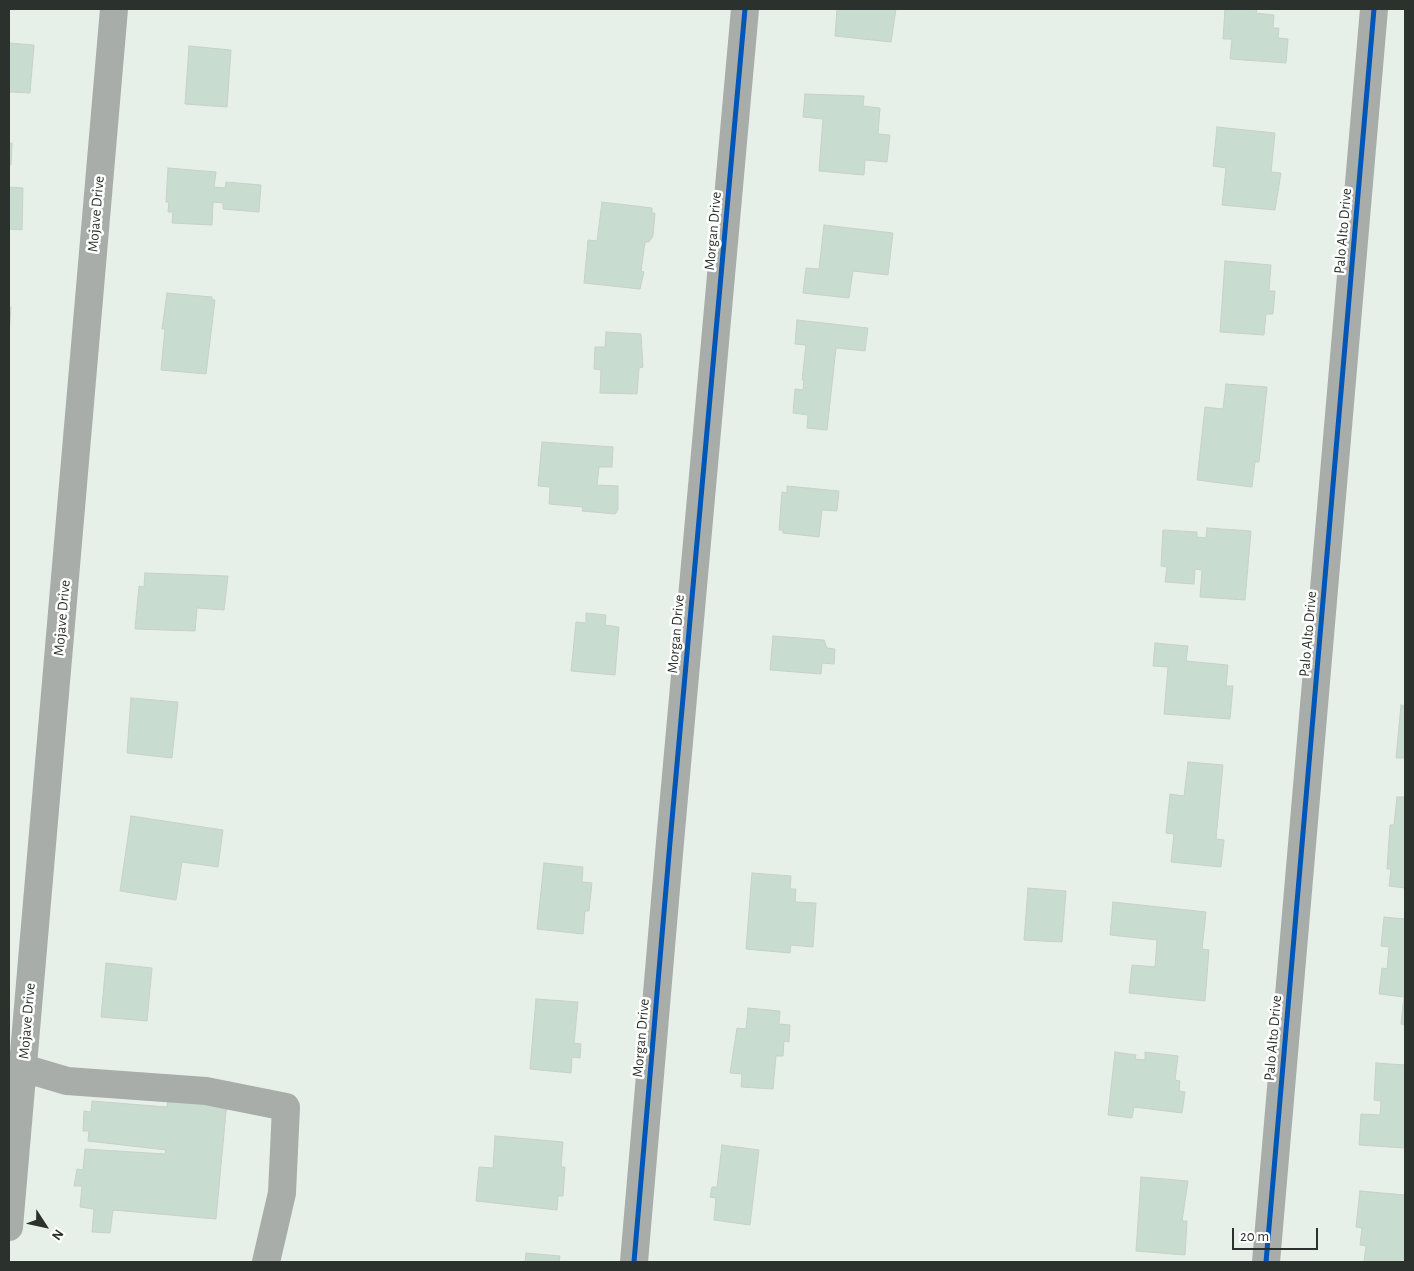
<!DOCTYPE html>
<html>
<head>
<meta charset="utf-8">
<style>
  body { margin:0 }
  #map { position:relative; width:1414px; height:1271px; overflow:hidden; background:#e6f0e9; font-family:"Alegreya Sans",sans-serif }
  canvas { display:block }
  .frame { position:absolute; inset:0; border:10px solid #2b322d; pointer-events:none }
  .north { position:absolute; left:20px; top:1201px; width:50px; height:50px; -webkit-text-stroke:4px #fff; paint-order:stroke; rotate:125deg; font-size:14px; font-weight:700; line-height:20px; text-align:center; color:#2b322d }
  .north::after { content:''; display:block; margin:auto; width:18px; height:22px; background:#2b322d; clip-path:polygon(50% 0,100% 100%,50% 72%,0 100%) }
  .scale { position:absolute; left:1232px; top:1228px; width:86px; height:22px; box-sizing:border-box; border:2px solid #2b322d; border-top:0; padding-left:6px; font-size:15px; line-height:18px; white-space:nowrap; color:#2b322d; -webkit-text-stroke:4px #fff; paint-order:stroke }
</style>
</head>
<body>
<div id="map">
<canvas width="1414" height="1271"></canvas>
<div class="frame"></div>
<div class="north">N</div>
<div class="scale">20 m</div>
</div>
<script>
const ctx = document.querySelector('canvas').getContext('2d');
ctx.lineJoin = 'round';
function fillPath(path, color) { ctx.fillStyle = color; ctx.fill(path, 'evenodd'); }
const toPath = rows => new Path2D(rows.map(r => 'M' + r).join(''));
function stroke(path, color, width, dash) { ctx.strokeStyle = color; ctx.lineWidth = width; ctx.lineCap = dash ? 'butt' : 'round'; ctx.setLineDash(dash || []); ctx.stroke(path); }
function write(font, color, halo, rows, align = 'center') {
  ctx.font = font + ' "Alegreya Sans",sans-serif'; ctx.lineWidth = 5; ctx.setLineDash([]); ctx.textBaseline = 'middle'; ctx.strokeStyle = halo; ctx.fillStyle = color; for (const [text, x, y, turn = 0] of rows) {
    ctx.save(); ctx.translate(x, y); ctx.rotate((+turn || 0) * Math.PI / 180); ctx.textAlign = isNaN(turn) ? turn : align; if (halo) ctx.strokeText(text, 0, 0); ctx.fillText(text, 0, 0); ctx.restore();
  }
}
const building = toPath([
  [837,9,896,9,891,42,835,36,837,9],
  [1225,9,1257,9,1256,13,1274,15,1273,28,1279,28,1278,38,1288,39,1286,63,1230,59,1232,39,1223,39,1225,9],
  [9,43,34,45,30,93,9,92,9,43],
  [189,46,231,50,227,107,185,104,189,46],
  [805,94,864,96,863,106,880,108,878,134,890,135,887,162,865,160,864,175,819,171,823,119,803,117,805,94],
  [1217,127,1275,133,1271,172,1281,173,1275,210,1222,205,1226,168,1213,166,1217,127],
  [9,143,12,143,11,165,9,165,9,143],
  [168,168,216,172,214,187,225,188,226,182,261,185,259,212,223,209,223,203,213,202,212,225,172,223,173,212,168,212,169,202,166,202,168,168],
  [9,187,23,188,22,230,9,229,9,187],
  [602,202,652,208,652,213,655,213,653,236,649,242,645,242,641,271,644,272,640,289,584,283,588,240,597,241,602,202],
  [824,225,893,233,888,275,853,271,849,298,803,293,806,268,819,269,824,225],
  [1225,261,1271,265,1269,291,1275,291,1273,314,1266,314,1264,335,1220,332,1225,261],
  [167,293,212,297,212,300,215,300,206,374,161,370,165,329,162,329,167,293],
  [9,307,11,307,9,338,9,307],
  [797,320,868,328,865,351,836,348,827,430,807,428,808,415,793,413,795,389,803,390,804,380,802,380,806,345,795,344,797,320],
  [606,332,641,334,643,367,639,368,637,394,600,393,601,370,594,369,595,347,605,347,606,332],
  [1226,384,1267,387,1259,462,1255,462,1252,487,1197,480,1205,407,1223,409,1226,384],
  [542,442,613,447,612,467,599,467,597,485,618,486,618,510,615,514,582,511,583,507,549,504,550,487,538,486,542,442],
  [787,486,839,491,837,511,822,510,819,537,783,533,783,530,779,530,782,492,787,493,787,486],
  [1207,528,1251,531,1245,600,1200,597,1202,570,1195,569,1194,584,1165,582,1167,567,1161,566,1163,530,1197,532,1197,537,1206,538,1207,528],
  [145,573,228,576,224,610,197,608,195,631,135,629,139,586,144,587,145,573],
  [586,613,606,615,605,625,619,627,615,675,571,671,576,622,586,623,586,613],
  [773,636,824,640,827,648,835,649,834,664,822,663,821,674,770,670,773,636],
  [1155,643,1188,646,1186,661,1228,665,1226,686,1233,686,1230,719,1164,714,1168,667,1153,666,1155,643],
  [131,698,178,702,172,758,127,753,131,698],
  [1401,705,1405,706,1405,758,1396,758,1401,705],
  [1188,762,1223,765,1216,839,1224,840,1221,867,1171,862,1174,834,1166,833,1170,794,1184,796,1188,762],
  [1397,797,1405,797,1405,888,1389,886,1391,869,1387,869,1390,825,1394,825,1397,797],
  [131,816,223,830,218,867,182,862,176,900,120,891,131,816],
  [544,863,583,867,582,882,592,883,589,911,585,911,583,934,537,929,544,863],
  [752,873,791,876,790,889,796,889,795,902,816,903,813,947,791,945,790,953,746,949,752,873],
  [1028,888,1066,891,1062,942,1024,940,1028,888],
  [1113,902,1206,912,1202,949,1209,950,1205,1001,1129,993,1132,965,1155,967,1157,940,1110,935,1113,902],
  [1384,917,1405,919,1405,1025,1401,1024,1404,997,1379,994,1382,968,1387,969,1389,947,1381,946,1384,917],
  [106,963,152,968,147,1021,101,1017,106,963],
  [536,999,578,1002,574,1043,581,1044,580,1058,572,1057,571,1073,530,1069,536,999],
  [748,1008,780,1011,779,1024,790,1025,789,1042,784,1041,783,1056,776,1056,773,1089,741,1087,742,1074,730,1073,737,1028,746,1029,748,1008],
  [1115,1052,1136,1055,1135,1059,1145,1060,1145,1052,1178,1056,1175,1080,1180,1081,1179,1091,1185,1092,1182,1113,1134,1107,1132,1118,1108,1115,1115,1052],
  [1376,1063,1405,1065,1405,1148,1359,1145,1361,1114,1380,1115,1381,1101,1374,1100,1376,1063],
  [168,1096,227,1101,216,1219,113,1210,110,1233,92,1232,94,1209,80,1207,82,1186,74,1186,77,1169,83,1170,85,1149,165,1154,166,1150,88,1141,89,1131,83,1131,84,1111,91,1112,92,1101,167,1107,168,1096],
  [495,1136,563,1142,561,1167,565,1167,563,1196,558,1196,557,1210,476,1201,479,1167,493,1168,495,1136],
  [722,1145,759,1150,750,1225,714,1220,716,1198,710,1197,712,1187,717,1187,722,1145],
  [1141,1177,1188,1181,1182,1221,1187,1221,1185,1255,1136,1251,1141,1177],
  [1360,1191,1405,1195,1405,1262,1364,1262,1366,1246,1360,1245,1362,1228,1356,1227,1360,1191],
  [526,1253,560,1256,559,1262,525,1262,526,1253]
]);
const minor = toPath([
  [23,1068,67,1081,206,1091,286,1107,282,1193,266,1262],
  [9,1227,114,9],
  [634,1262,670,842,745,9],
  [1266,1262,1374,9]
]);
const cycleway = toPath([
  [634,1262,670,842,745,9],
  [1266,1262,1374,9]
]);
const streetNames = [
  ["Mojave Drive",96,214,-85],
  ["Morgan Drive",713,231,-85],
  ["Palo Alto Drive",1343,231,-85],
  ["Mojave Drive",62,618,-85],
  ["Morgan Drive",676,634,-85],
  ["Palo Alto Drive",1308,634,-85],
  ["Mojave Drive",27,1021,-85],
  ["Morgan Drive",641,1038,-85],
  ["Palo Alto Drive",1273,1038,-85]
];
fillPath(building, '#c8dccf');
stroke(building, '#c8cfca', 1);
stroke(minor, '#a9ada9', 28);
stroke(cycleway, '#0057b8', 5);
write('15px', '#2b322d', '#fff', streetNames);
</script>
</body>
</html>
